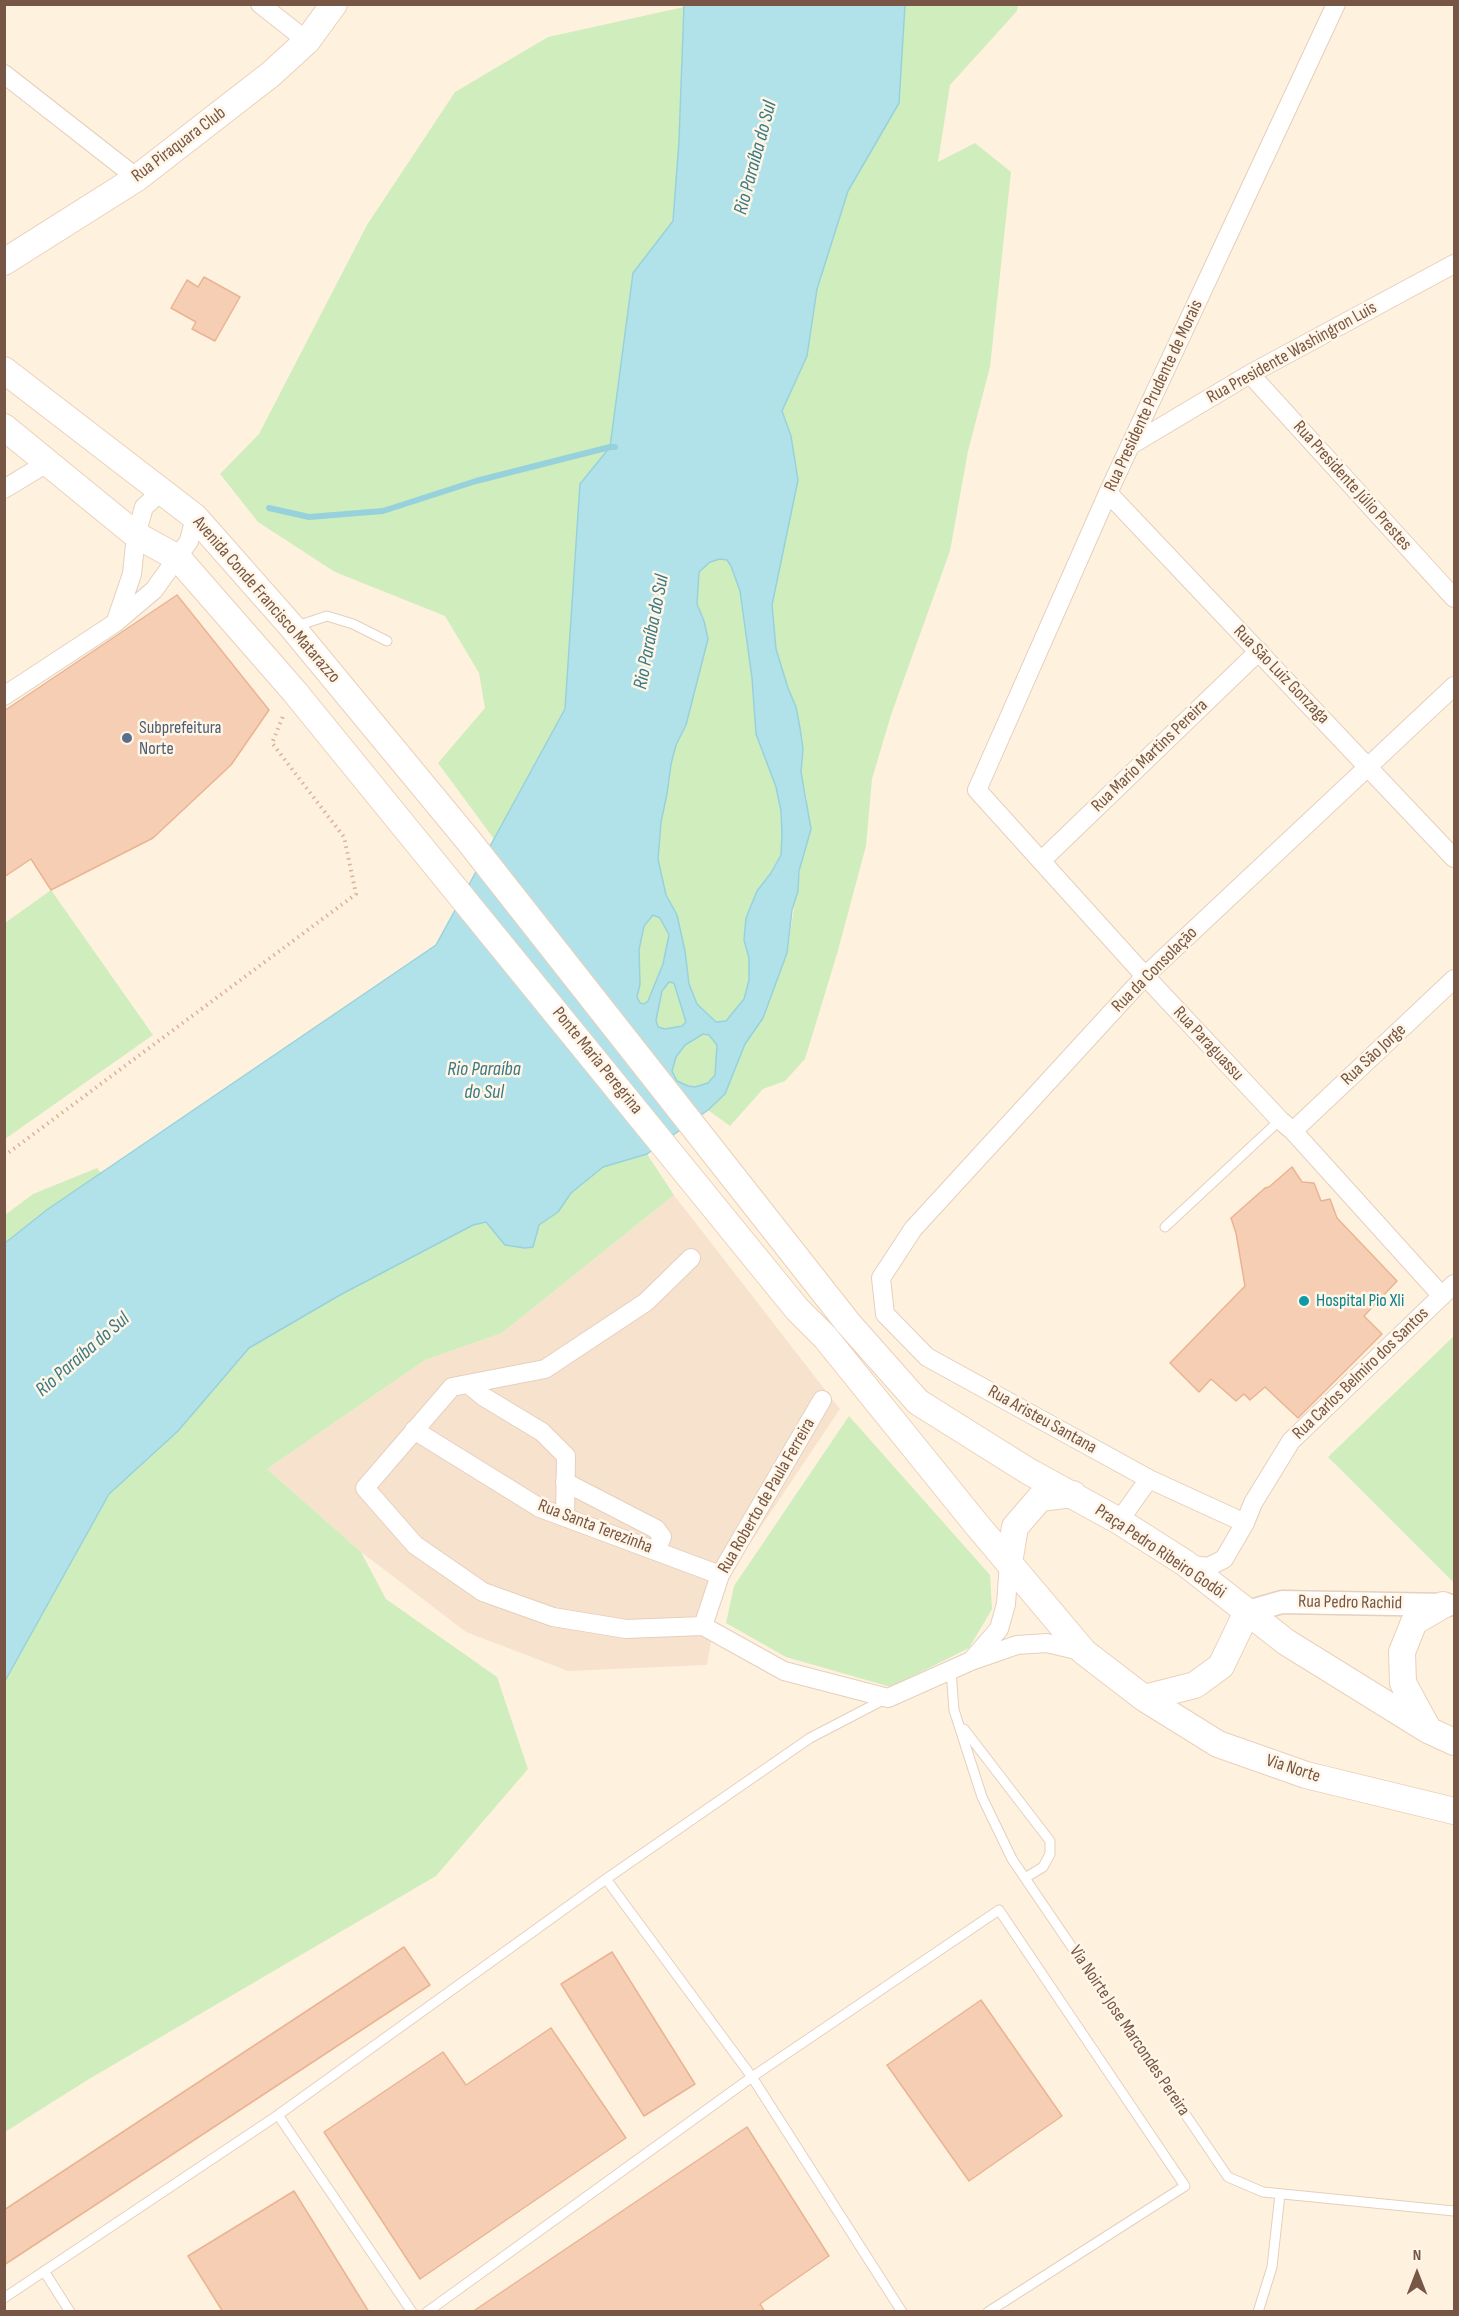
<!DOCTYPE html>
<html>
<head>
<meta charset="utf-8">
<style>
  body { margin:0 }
  #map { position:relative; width:1459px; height:2316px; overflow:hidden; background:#fef2df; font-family:"Sofia Sans Condensed",sans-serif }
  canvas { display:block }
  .frame { position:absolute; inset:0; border:6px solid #775645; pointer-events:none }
  .north { position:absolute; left:1387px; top:2244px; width:60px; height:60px; -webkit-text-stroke:4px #fff6e7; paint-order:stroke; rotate:0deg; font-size:16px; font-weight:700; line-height:24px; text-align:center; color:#775645 }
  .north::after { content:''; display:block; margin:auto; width:21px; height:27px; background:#775645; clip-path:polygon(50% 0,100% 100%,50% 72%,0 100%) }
</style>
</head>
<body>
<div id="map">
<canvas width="1459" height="2316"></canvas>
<div class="frame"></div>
<div class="north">N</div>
</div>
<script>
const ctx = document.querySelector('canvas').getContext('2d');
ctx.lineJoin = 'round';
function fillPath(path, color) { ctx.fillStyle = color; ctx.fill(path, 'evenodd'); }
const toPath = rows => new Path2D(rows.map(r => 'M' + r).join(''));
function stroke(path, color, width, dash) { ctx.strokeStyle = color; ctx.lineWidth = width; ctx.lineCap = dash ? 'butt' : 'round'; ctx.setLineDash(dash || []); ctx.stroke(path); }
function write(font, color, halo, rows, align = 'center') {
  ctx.font = font + ' "Sofia Sans Condensed",sans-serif'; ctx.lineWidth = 5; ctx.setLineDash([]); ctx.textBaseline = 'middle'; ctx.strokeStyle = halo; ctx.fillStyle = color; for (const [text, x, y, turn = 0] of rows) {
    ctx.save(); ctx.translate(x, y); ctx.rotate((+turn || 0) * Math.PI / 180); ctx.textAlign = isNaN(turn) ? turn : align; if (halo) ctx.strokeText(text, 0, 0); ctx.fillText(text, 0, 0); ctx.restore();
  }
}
const residential = toPath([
  [674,1195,840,1409,720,1588,707,1665,568,1671,466,1632,361,1552,267,1469,425,1360,502,1333]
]);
const green = toPath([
  [905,5,1018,5,1017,11,950,85,938,162,975,143,1011,172,990,367,968,451,950,551,891,715,872,779,866,846,837,954,805,1059,785,1081,763,1089,730,1126,708,1110,725,1094,745,1044,763,1018,787,953,803,850,807,799,801,772,803,749,796,707,788,688,776,649,772,605,798,480,791,436,782,411,807,356,817,289,848,191,899,103],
  [684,7,679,141,673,221,633,273,610,447,580,484,565,709,494,839,438,763,485,708,479,673,445,616,335,572,258,522,220,474,259,434,367,225,455,92,548,37],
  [720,559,727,560,731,566,740,591,752,678,756,734,776,787,781,811,782,834,781,855,771,873,757,891,746,918,744,940,749,958,749,980,744,999,726,1021,716,1022,697,1004,689,984,685,951,677,915,666,895,658,859,661,822,667,794,671,764,676,745,686,725,700,671,704,621,697,604,699,572,710,562],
  [51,890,153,1035,5,1139,5,923],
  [653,915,660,918,669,935,663,964,648,1001,644,1004,640,1003,637,997,640,984,639,950,644,926],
  [669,982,674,983,686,1022,682,1026,665,1029,658,1027,656,1020,662,991],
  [703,1034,709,1035,717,1044,715,1075,708,1083,695,1087,688,1086,677,1081,672,1071,676,1057,685,1045],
  [647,1154,674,1195,502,1333,425,1360,267,1469,361,1552,386,1599,497,1677,528,1769,436,1876,89,2079,5,2132,5,1681,109,1494,178,1431,249,1348,340,1295,473,1225,486,1222,505,1245,558,1212,571,1193,603,1167],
  [97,1168,101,1173,48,1209,5,1243,5,1215,33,1194],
  [1454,1336,1454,1583,1328,1457],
  [849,1416,990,1575,992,1609,969,1648,891,1687,786,1657,726,1623,734,1586]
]);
const water = toPath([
  [684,5,905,5,899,103,848,191,817,289,807,356,782,411,791,436,798,480,772,605,776,649,788,688,796,707,800,728,803,749,801,772,811,829,799,871,798,891,792,910,787,953,763,1018,745,1044,725,1094,708,1110,647,1154,603,1167,571,1193,558,1212,539,1225,533,1247,525,1248,505,1245,486,1222,473,1225,340,1295,249,1348,178,1431,109,1494,5,1681,5,1243,48,1209,436,945,565,709,580,484,610,447,633,273,673,221,679,141,684,5],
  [720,559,727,560,731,566,740,591,752,678,756,734,776,787,781,811,782,834,781,855,771,873,757,891,746,918,744,940,749,958,749,980,744,999,726,1021,716,1022,697,1004,689,984,685,951,677,915,666,895,658,859,661,822,667,794,671,764,676,745,686,725,708,639,704,621,697,604,699,572,710,562,720,559],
  [653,915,660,918,669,935,663,964,648,1001,644,1004,640,1003,637,997,640,984,639,950,644,926,653,915],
  [669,982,674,983,686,1022,682,1026,665,1029,658,1027,656,1020,662,991,669,982],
  [703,1034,709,1035,717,1045,715,1075,708,1083,695,1087,688,1086,677,1081,672,1071,676,1057,685,1045,703,1034]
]);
const stream = toPath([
  [269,508,309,517,383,511,476,481,610,447,615,447]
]);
const building = toPath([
  [204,277,240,297,215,341,192,329,196,322,171,308,187,280,198,287,204,277],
  [177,595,269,710,231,765,153,838,51,890,31,859,4,877,4,711,177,595],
  [1292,1167,1302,1182,1314,1183,1321,1201,1330,1199,1337,1218,1397,1281,1364,1316,1382,1334,1298,1418,1265,1387,1250,1400,1244,1394,1236,1401,1211,1379,1199,1392,1170,1363,1245,1286,1236,1233,1231,1218,1265,1188,1269,1187,1292,1167],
  [404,1947,430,1985,4,2265,4,2210,404,1947],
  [612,1952,695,2084,644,2116,561,1984,612,1952],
  [981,2000,1062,2116,969,2181,887,2065,981,2000],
  [551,2028,626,2138,420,2279,324,2132,443,2052,466,2085,551,2028],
  [747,2127,829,2256,760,2304,765,2312,472,2312,747,2127],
  [294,2191,369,2312,223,2312,188,2256,294,2191]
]);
const path = toPath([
  [4,1156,356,894,344,837,272,743,284,714]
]);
const service = toPath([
  [294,627,327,616,353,624,387,641],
  [1165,1227,1280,1120],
  [951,1671,954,1710,982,1797,1012,1859,1228,2177,1263,2192,1454,2211],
  [964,1729,1050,1841,1050,1854,1043,1867,1025,1878],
  [606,1879,752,2077,902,2312],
  [278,2115,412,2312],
  [44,2271,70,2312],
  [4,2298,278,2115,606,1879,810,1738,885,1699],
  [427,2312,752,2077,999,1910,1185,2186,988,2312],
  [1258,2312,1272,2267,1280,2194]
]);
const minor = toPath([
  [260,4,307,41],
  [1336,4,1108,493,977,790,1145,976,1280,1120,1293,1131,1442,1296],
  [4,74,137,178],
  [1250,374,1454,598],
  [1131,445,1250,374,1454,264],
  [4,489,47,463],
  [1108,493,1454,858],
  [116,621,132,574,136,535,144,507,162,491],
  [4,696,115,623,154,590,189,541,195,517],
  [1041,861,1259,651],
  [1293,1131,1454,979],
  [691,1258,646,1302,545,1369,452,1387,365,1488,415,1545,483,1592,553,1617,626,1629,703,1626,784,1671,888,1698,971,1661,1017,1645,1047,1643,1084,1652],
  [468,1384,484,1397,542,1432,566,1456,565,1517],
  [414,1430,540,1508,720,1575],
  [565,1482,656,1529,662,1537,656,1551],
  [1119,1521,1149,1479],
  [1245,1523,1149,1479,927,1357,885,1314,881,1278,913,1229,1145,976,1454,686],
  [1186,1564,1208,1567,1224,1559,1245,1523,1253,1503,1291,1441,1454,1284],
  [703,1626,720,1575,822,1400],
  [972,1660,999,1629,1006,1604,1009,1563]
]);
const tertiary = toPath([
  [1247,1612,1282,1602,1448,1605]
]);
const secondary = toPath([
  [4,262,137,178,271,74,307,41,334,4],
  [4,370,195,517,292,627,468,840,848,1323,918,1402,1028,1471,1119,1521,1185,1563,1286,1642,1428,1730,1454,1742],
  [4,427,136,535,178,558,294,691,797,1309,825,1337,977,1525,1084,1652,1144,1698,1218,1744,1306,1775,1454,1811],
  [1009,1563,1015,1527,1040,1498,1073,1494],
  [1144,1698,1195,1685,1221,1666,1247,1612],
  [1428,1729,1403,1683,1402,1652,1414,1622,1443,1605]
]);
const markers = [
  [127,738,6,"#5c6f8a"],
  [1304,1301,6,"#0f9aa8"]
];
const streetNames = [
  ["Rua Piraquara Club",179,145,-37],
  ["Rua Presidente Washingron Luis",1292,353,-29],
  ["Rua Presidente Prudente de Morais",1154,396,-65],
  ["Rua Presidente Júlio Prestes",1352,486,48],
  ["Avenida Conde Francisco Matarazzo",266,600,49],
  ["Rua São Luiz Gonzaga",1281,675,46],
  ["Rua Mario Martins Pereira",1150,756,-44],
  ["Rua da Consolação",1155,970,-45],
  ["Rua Paraguassu",1208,1044,47],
  ["Rua São Jorge",1374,1055,-43],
  ["Ponte Maria Peregrina",597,1061,51],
  ["Rua Carlos Belmiro dos Santos",1361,1374,-44],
  ["Rua Aristeu Santana",1042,1420,29],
  ["Rua Roberto de Paula Ferreira",767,1496,-60],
  ["Rua Santa Terezinha",595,1527,21],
  ["Praça Pedro Ribeiro Godói",1160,1552,34],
  ["Rua Pedro Rachid",1350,1603,1],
  ["Via Norte",1293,1769,18],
  ["Via Noirte Jose Marcondes Pereira",1129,2031,56]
];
const serviceNames = [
  ["Subprefeitura",139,728],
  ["Norte",139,749]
];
const cultureNames = [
  ["Hospital Pio XIi",1316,1301]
];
const waterNames = [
  ["Rio Paraíba do Sul",756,158,-75],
  ["Rio Paraíba do Sul",652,632,-79],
  ["Rio Paraíba",484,1070],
  ["do Sul",484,1093],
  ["Rio Paraíba do Sul",83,1355,-41]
];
fillPath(residential, '#f7e3cd');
fillPath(green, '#d0edbd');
fillPath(water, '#b2e2e9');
stroke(water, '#97d2dc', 1.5);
stroke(stream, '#97d2dc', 6);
fillPath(building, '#f6ceb4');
stroke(building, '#eab493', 1.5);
stroke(service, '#e5cfbd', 11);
stroke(minor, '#e5cfbd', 20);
stroke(tertiary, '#e5cfbd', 25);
stroke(secondary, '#ebd0ba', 28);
stroke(path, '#dbb198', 4, [1.5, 4.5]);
stroke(service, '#fff', 9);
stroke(minor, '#fff', 18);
stroke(tertiary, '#fff', 22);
stroke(secondary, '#fff', 26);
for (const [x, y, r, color] of markers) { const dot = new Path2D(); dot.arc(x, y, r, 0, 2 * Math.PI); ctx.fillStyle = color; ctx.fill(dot); stroke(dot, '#fff6e7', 2); }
write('18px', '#775645', '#fff6e7', streetNames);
write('18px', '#4e5e75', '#fff6e7', serviceNames, 'left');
write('18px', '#0d838f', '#fff6e7', cultureNames, 'left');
write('italic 20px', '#3a7985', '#fff6e7', waterNames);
</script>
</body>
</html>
